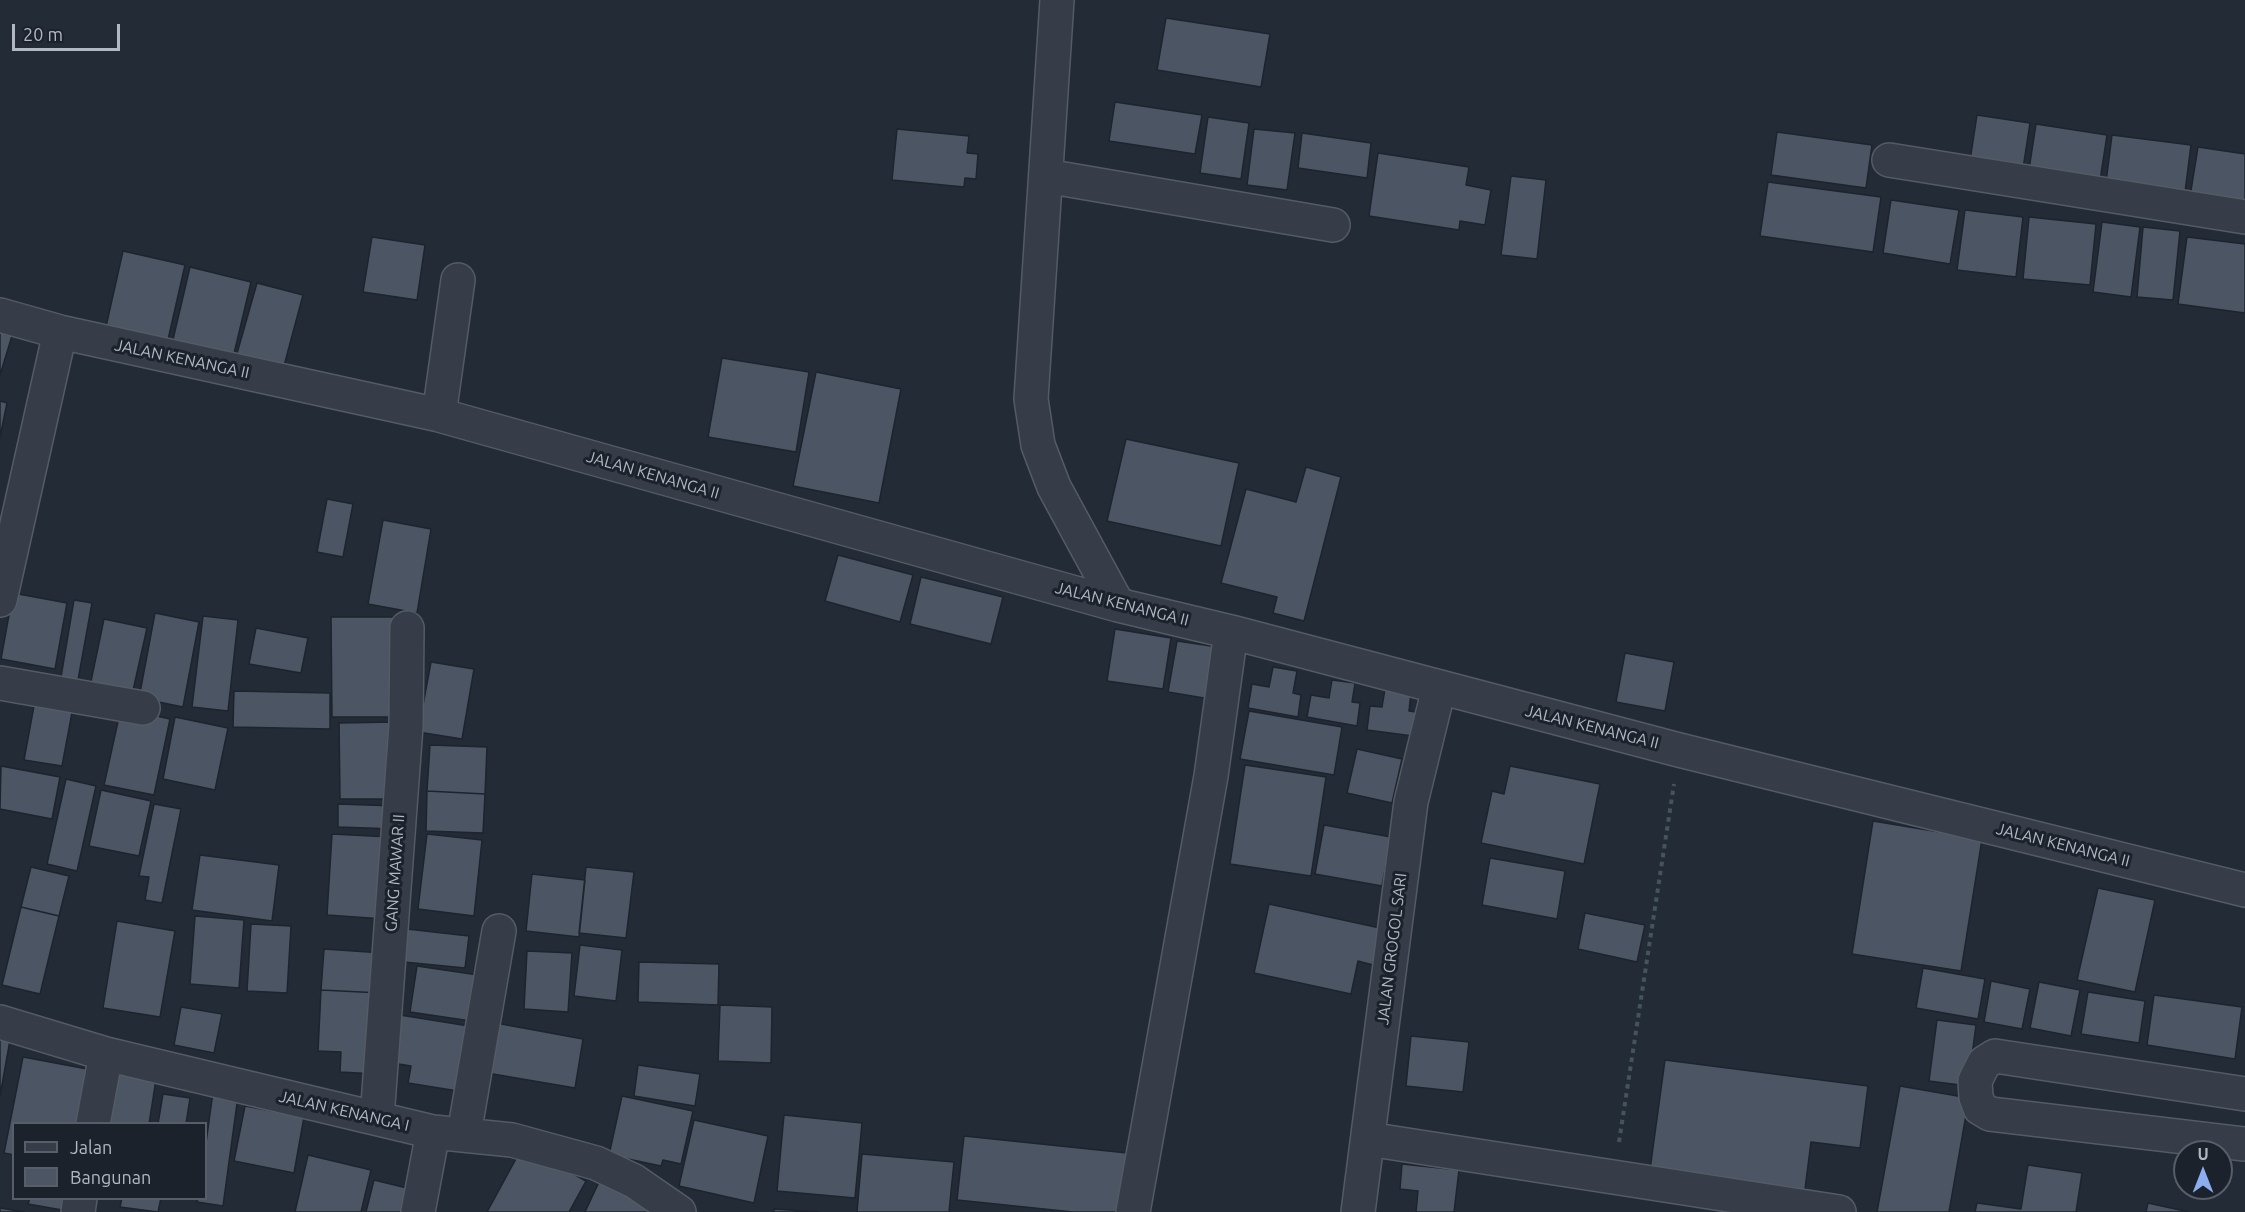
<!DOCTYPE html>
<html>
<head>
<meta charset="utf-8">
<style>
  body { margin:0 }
  #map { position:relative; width:2245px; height:1212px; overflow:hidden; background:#232b37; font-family:Ubuntu,sans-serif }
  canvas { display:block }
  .legend { position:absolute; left:12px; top:1122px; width:195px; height:78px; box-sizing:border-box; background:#1c222c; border:2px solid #585e69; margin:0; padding:8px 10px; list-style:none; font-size:18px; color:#b1b8c4 }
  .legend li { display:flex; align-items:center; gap:12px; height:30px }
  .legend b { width:30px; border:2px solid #585e69 }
  .north { position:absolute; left:2173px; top:1140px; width:60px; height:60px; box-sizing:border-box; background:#1c222c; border:2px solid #585e69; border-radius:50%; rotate:0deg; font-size:16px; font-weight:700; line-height:24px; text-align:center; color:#b1b8c4 }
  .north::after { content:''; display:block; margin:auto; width:21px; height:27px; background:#8cadee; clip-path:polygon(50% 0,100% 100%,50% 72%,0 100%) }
  .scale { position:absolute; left:12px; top:24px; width:108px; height:27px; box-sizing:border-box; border:3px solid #b1b8c4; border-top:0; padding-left:8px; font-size:18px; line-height:21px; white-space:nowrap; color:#b1b8c4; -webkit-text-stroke:4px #1c222c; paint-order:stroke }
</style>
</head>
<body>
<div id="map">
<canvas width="2245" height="1212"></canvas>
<ul class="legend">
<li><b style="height:8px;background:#363d48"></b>Jalan</li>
<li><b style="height:16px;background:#4b5563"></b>Bangunan</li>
</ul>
<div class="north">U</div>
<div class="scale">20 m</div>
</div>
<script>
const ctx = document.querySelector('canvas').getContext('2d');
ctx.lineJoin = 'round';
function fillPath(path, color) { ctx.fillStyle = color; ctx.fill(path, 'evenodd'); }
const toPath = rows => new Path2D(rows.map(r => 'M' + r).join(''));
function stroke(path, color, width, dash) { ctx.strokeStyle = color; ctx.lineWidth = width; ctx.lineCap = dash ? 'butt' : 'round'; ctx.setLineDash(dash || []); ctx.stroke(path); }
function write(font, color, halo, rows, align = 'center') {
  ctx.font = font + ' Ubuntu,sans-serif'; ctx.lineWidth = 6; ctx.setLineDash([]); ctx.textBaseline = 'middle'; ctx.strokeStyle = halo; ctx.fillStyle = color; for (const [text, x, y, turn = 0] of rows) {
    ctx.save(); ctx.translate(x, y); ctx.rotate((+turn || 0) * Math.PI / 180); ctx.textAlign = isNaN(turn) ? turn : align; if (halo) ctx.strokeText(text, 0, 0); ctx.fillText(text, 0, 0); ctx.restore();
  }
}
const building = toPath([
  [1166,18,1270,34,1261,87,1157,70,1166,18],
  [1115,102,1202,115,1195,154,1109,141,1115,102],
  [1977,115,2030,123,2022,175,1969,167,1977,115],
  [1208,117,1249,123,1241,179,1200,173,1208,117],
  [2036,124,2107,135,2099,187,2028,176,2036,124],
  [897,129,969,136,967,153,978,154,976,179,965,178,964,187,892,180,897,129],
  [1254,129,1295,133,1287,190,1247,185,1254,129],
  [1777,132,1872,145,1866,188,1771,175,1777,132],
  [1302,133,1371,143,1367,178,1298,168,1302,133],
  [2112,135,2191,145,2184,200,2105,190,2112,135],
  [2198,147,2245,154,2245,211,2189,203,2198,147],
  [1378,153,1469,167,1466,185,1491,190,1485,225,1460,221,1459,230,1369,216,1378,153],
  [1511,176,1546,180,1537,259,1501,255,1511,176],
  [1768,182,1881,197,1873,252,1760,236,1768,182],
  [1891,200,1959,210,1950,264,1883,253,1891,200],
  [1965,210,2023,217,2016,277,1957,270,1965,210],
  [2029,217,2096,224,2090,285,2023,279,2029,217],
  [2102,222,2140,227,2131,297,2093,292,2102,222],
  [2143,227,2180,231,2173,300,2137,297,2143,227],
  [372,237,425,245,417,300,363,292,372,237],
  [2187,237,2245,244,2245,313,2178,304,2187,237],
  [123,251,185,265,167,344,105,331,123,251],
  [190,267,251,282,232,362,171,348,190,267],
  [257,283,303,295,281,377,234,364,257,283],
  [0,322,15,326,0,375,0,322],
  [722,358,809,372,796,452,708,437,722,358],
  [816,372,901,389,879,503,793,486,816,372],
  [0,401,7,403,0,437,0,401],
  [1126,439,1239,463,1221,546,1107,521,1126,439],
  [1306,467,1341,477,1304,621,1273,613,1277,597,1221,583,1246,489,1296,502,1306,467],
  [327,499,353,504,343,557,317,552,327,499],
  [383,520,431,529,417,613,368,604,383,520],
  [838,555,913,575,900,622,825,601,838,555],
  [921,577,1003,597,991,644,910,624,921,577],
  [13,593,67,603,55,669,1,659,13,593],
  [74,600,92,603,78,680,61,677,74,600],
  [155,613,199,622,183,707,139,698,155,613],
  [203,616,238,620,228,711,192,707,203,616],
  [331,617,395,617,396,717,332,717,331,617],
  [104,619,147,628,132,695,90,686,104,619],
  [256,628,308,638,301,673,249,664,256,628],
  [1115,629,1171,638,1163,689,1107,681,1115,629],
  [1177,641,1218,647,1210,699,1168,692,1177,641],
  [1625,653,1674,662,1665,711,1616,702,1625,653],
  [431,662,474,669,462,739,418,732,431,662],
  [1273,667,1297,671,1293,693,1301,695,1298,717,1248,708,1252,684,1269,687,1273,667],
  [1332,680,1355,683,1352,702,1360,703,1357,726,1307,717,1311,695,1329,698,1332,680],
  [1385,689,1411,693,1409,711,1416,712,1413,736,1367,730,1370,706,1382,707,1385,689],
  [234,691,330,693,330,729,233,727,234,691],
  [36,695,74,702,62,766,24,760,36,695],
  [121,708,170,719,154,795,104,785,121,708],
  [1249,711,1342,727,1334,775,1240,759,1249,711],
  [175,717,228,728,215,790,163,779,175,717],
  [395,722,396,799,340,799,339,723,395,722],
  [430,745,487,747,485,794,427,791,430,745],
  [1357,749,1402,759,1392,803,1347,793,1357,749],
  [1245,765,1326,777,1311,876,1230,864,1245,765],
  [1,766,60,777,52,819,0,809,1,766],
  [1510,766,1600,784,1584,864,1481,843,1492,791,1504,794,1510,766],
  [66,779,96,786,77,871,47,864,66,779],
  [101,790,151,801,139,856,89,846,101,790],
  [427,791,485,794,483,833,426,831,427,791],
  [154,804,181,809,162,903,145,900,149,877,139,876,154,804],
  [338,804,396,806,395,829,338,827,338,804],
  [1873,821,1982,839,1961,971,1852,954,1873,821],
  [1324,825,1391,837,1382,886,1315,874,1324,825],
  [332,834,390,837,384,919,327,915,332,834],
  [427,834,482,840,474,916,418,909,427,834],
  [200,855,279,865,272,921,192,910,200,855],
  [1490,858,1565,871,1557,919,1482,905,1490,858],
  [31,867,69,876,59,916,21,907,31,867],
  [586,867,634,872,626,938,579,933,586,867],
  [532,874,585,880,579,937,526,931,532,874],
  [2098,888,2155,900,2135,992,2077,980,2098,888],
  [1269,904,1380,928,1373,965,1358,961,1351,994,1254,973,1269,904],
  [21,907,59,916,40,994,2,985,21,907],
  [1585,913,1645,925,1637,962,1578,949,1585,913],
  [195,916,244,920,239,988,190,984,195,916],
  [117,921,175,931,160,1017,103,1008,117,921],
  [251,924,291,926,287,993,247,991,251,924],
  [407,929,469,936,465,968,404,962,407,929],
  [580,945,622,950,616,1001,574,996,580,945],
  [324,949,383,953,381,993,321,990,324,949],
  [527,951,572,953,568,1012,524,1009,527,951],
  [639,962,719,964,718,1005,638,1002,639,962],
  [417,966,478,975,471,1021,410,1012,417,966],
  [1923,968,1985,979,1978,1019,1916,1008,1923,968],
  [1991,981,2030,989,2022,1029,1984,1022,1991,981],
  [2039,982,2080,990,2071,1036,2030,1028,2039,982],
  [321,990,381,993,377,1074,340,1072,341,1052,318,1051,321,990],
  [2088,992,2145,1001,2139,1043,2081,1034,2088,992],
  [2154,995,2242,1007,2235,1059,2147,1045,2154,995],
  [720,1005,772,1007,771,1063,718,1061,720,1005],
  [181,1007,222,1014,214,1053,174,1045,181,1007],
  [400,1015,475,1027,464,1092,408,1083,411,1066,392,1063,400,1015],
  [1937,1020,1976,1025,1968,1086,1929,1081,1937,1020],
  [496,1023,583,1039,575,1088,487,1073,496,1023],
  [0,1027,12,1029,0,1096,0,1027],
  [1411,1036,1469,1042,1463,1092,1406,1086,1411,1036],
  [23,1057,98,1071,88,1124,14,1124,14,1155,4,1153,23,1057],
  [1665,1060,1868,1086,1860,1148,1811,1142,1804,1197,1649,1177,1665,1060],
  [638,1065,700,1074,695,1106,634,1096,638,1065],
  [116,1066,157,1073,149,1124,106,1124,116,1066],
  [1900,1086,1969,1098,1949,1212,1877,1212,1900,1086],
  [213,1092,238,1096,223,1206,197,1202,198,1198,206,1198,206,1143,213,1092],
  [163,1094,190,1098,186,1124,158,1124,163,1094],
  [622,1096,693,1111,681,1164,663,1160,661,1166,609,1155,622,1096],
  [245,1106,304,1117,294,1173,234,1161,245,1106],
  [784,1115,862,1123,855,1198,777,1191,784,1115],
  [694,1120,768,1136,754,1203,679,1186,694,1120],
  [964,1136,1137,1154,1122,1212,1073,1212,957,1200,964,1136],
  [523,1146,586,1181,569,1212,487,1212,523,1146],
  [862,1154,954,1162,949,1212,857,1212,862,1154],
  [308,1155,371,1170,361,1212,295,1212,308,1155],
  [1402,1164,1459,1170,1454,1212,1416,1212,1418,1191,1400,1189,1402,1164],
  [2028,1165,2082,1173,2076,1212,1975,1212,1977,1203,2021,1209,2028,1165],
  [374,1180,419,1191,414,1212,366,1212,374,1180],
  [599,1182,650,1206,647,1212,585,1212,599,1182],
  [30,1198,70,1198,68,1211,28,1204,30,1198],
  [122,1198,161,1198,158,1212,120,1207,122,1198],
  [2148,1203,2189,1212,2146,1212,2148,1203],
  [0,1208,24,1212,0,1212,0,1208],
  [774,1209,819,1212,774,1212,774,1209]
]);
const path = toPath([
  [1619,1142,1674,784]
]);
const minor = toPath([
  [1057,0,1031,399,1038,445,1054,487,1118,605],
  [1889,160,2245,217],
  [1046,176,1333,225],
  [0,315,60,332,439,415,1118,605,1231,632,1679,750,2245,890],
  [439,415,458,280],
  [0,600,60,332],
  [0,683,143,708],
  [0,1022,106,1054,433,1132,512,1140,596,1163,634,1181,679,1212],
  [2245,1094,1995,1056,1984,1063,1975,1081,1976,1097,1980,1108,1990,1114,2245,1144],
  [377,1118,406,726,407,628],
  [93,1124,106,1054],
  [464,1134,499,931],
  [1368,1139,1839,1212],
  [78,1212,80,1198],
  [418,1212,433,1132],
  [1133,1212,1211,776,1231,632],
  [1358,1212,1411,802,1439,688]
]);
const streetNames = [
  ["JALAN KENANGA II",182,359,12],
  ["JALAN KENANGA II",653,475,16],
  ["JALAN KENANGA II",1122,604,14],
  ["JALAN KENANGA II",1592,727,14],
  ["JALAN KENANGA II",2063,845,14],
  ["GANG MAWAR II",395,873,-86],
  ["JALAN GROGOL SARI",1392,949,-83],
  ["JALAN KENANGA I",344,1111,13]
];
fillPath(building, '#4b5563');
stroke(building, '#1e242e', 1.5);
stroke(minor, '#545b65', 36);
stroke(path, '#455458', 4, [4.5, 4.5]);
stroke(minor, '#363d48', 33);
write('16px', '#b1b8c4', '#1c222c', streetNames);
</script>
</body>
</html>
